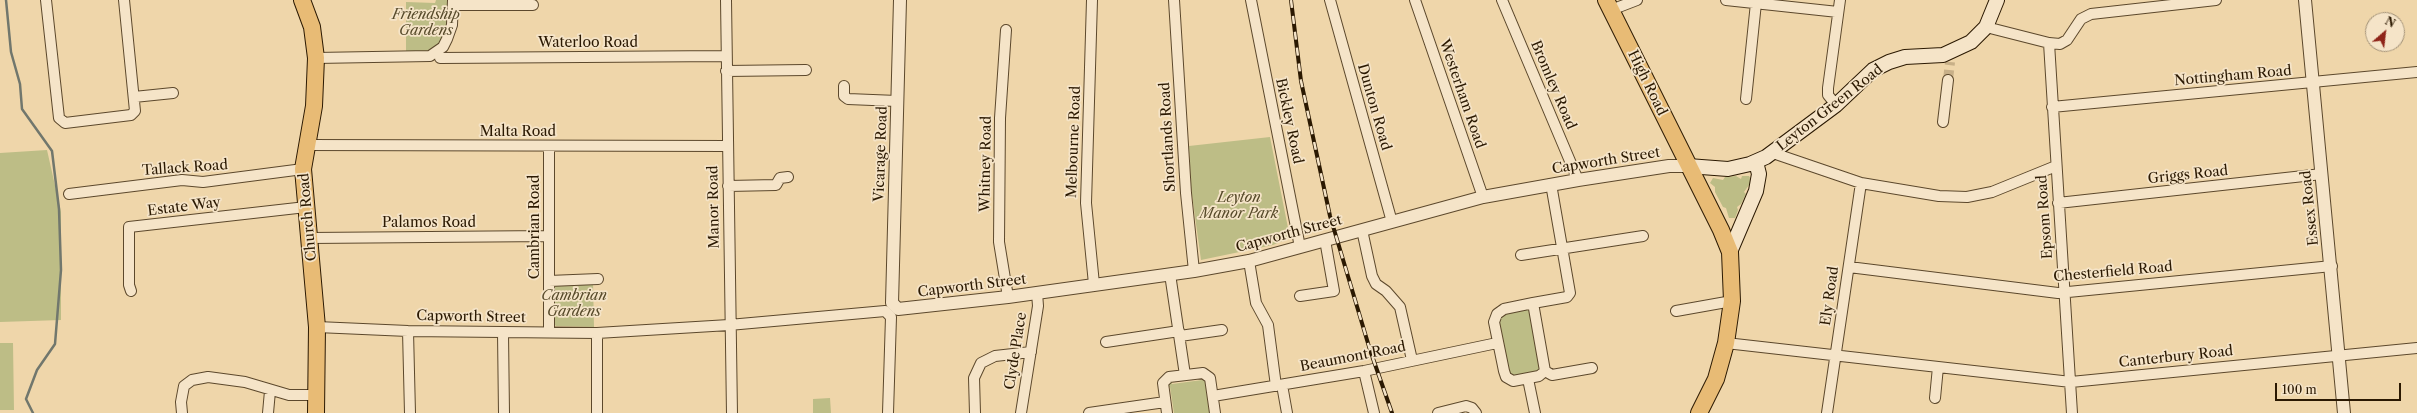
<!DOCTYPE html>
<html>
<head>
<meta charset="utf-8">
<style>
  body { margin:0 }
  #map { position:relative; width:2417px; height:413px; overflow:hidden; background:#efd6aa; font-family:"Libre Caslon Text",serif }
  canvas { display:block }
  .north { position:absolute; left:2365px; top:12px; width:40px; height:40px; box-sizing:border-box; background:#f5e4c8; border:1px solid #a49379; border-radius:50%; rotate:28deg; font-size:11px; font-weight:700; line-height:16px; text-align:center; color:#2b1902 }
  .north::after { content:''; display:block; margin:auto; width:14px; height:18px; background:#8f2418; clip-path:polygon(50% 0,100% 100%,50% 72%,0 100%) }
  .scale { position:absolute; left:2275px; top:383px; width:126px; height:18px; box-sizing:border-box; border:2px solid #2b1902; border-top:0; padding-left:5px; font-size:12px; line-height:14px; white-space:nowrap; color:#2b1902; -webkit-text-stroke:3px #f5e4c8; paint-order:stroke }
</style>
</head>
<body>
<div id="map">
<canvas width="2417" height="413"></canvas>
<div class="north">N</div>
<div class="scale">100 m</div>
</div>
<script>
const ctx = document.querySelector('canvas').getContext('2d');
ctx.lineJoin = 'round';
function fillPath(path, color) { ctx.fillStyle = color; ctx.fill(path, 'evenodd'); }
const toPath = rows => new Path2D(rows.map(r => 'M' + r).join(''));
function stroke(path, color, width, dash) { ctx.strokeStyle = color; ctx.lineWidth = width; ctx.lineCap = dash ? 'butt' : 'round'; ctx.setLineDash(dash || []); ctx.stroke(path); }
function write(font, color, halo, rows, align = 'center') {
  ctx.font = font + ' "Libre Caslon Text",serif'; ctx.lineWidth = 3.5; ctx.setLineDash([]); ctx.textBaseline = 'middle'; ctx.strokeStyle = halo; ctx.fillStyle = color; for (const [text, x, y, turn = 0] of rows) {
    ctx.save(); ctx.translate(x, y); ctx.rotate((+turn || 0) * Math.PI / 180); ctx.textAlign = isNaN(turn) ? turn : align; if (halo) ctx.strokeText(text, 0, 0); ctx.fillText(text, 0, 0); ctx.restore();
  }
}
const green = toPath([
  [436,0,449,0,447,25,440,44,425,53,406,52,406,2,435,3],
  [1270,137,1290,238,1273,245,1201,260,1191,188,1189,146],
  [47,150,61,212,61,320,0,322,0,153],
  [1736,176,1741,179,1742,176,1749,176,1752,181,1744,192,1746,194,1741,204,1737,207,1738,210,1735,218,1729,218,1726,208,1723,207,1715,192,1715,187,1710,183,1713,178,1723,180,1725,177],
  [593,282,594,327,556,326,553,323,553,283],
  [1533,303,1545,371,1506,377,1497,314],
  [0,343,13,343,14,410,0,410],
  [1202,377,1207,381,1205,381,1209,411,1212,413,1174,413,1170,387,1167,387,1169,382,1172,382,1172,384,1202,380],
  [830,398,831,413,813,413,813,399]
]);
const stream = toPath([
  [6,0,11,52,20,84,22,109,52,151,59,209,61,270,55,344,37,370,26,399,33,413]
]);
const minorTunnel = toPath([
  [1948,80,1950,62]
]);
const minor = toPath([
  [46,0,59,118,65,123,131,115,135,111,124,0],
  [726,0,732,413],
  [1092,0,1086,203,1094,284],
  [1174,0,1186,193,1194,271],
  [1251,0,1300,247],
  [1330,0,1392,222],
  [1415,0,1483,197],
  [1502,0,1578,180],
  [1726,0,1838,12],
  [454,5,533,5],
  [1611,10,1637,0],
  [1986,27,2049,43,2060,44,2067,40,2081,19,2091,14,2216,0],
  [1006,30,1000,118,999,242,1008,297],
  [2049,43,2072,413],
  [316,58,430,56,443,47,447,39,452,25,453,0],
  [440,58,726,56],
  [726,71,806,70],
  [844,86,844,96,848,99,897,101],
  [134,97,173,93],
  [1746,99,1756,3],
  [1836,105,1828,95,1828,88,1840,0],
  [2052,107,2417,72],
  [1943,122,1948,80],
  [307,145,728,146],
  [1773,153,1861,183,1939,196,1967,197,1992,192,2056,166],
  [728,186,776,185,780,178,788,177],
  [69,194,182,180,203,182,303,169],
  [2058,203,2322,174],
  [1362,230,1372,276,1376,284,1386,291,1400,307,1412,360],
  [310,238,549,236],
  [1521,255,1643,236],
  [1249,261,1256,303,1268,325,1276,386],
  [1849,267,2058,293,2332,266],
  [1170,274,1185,375],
  [549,281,598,279],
  [131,291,129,285,129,227,306,207],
  [1300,296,1334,291,1325,240],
  [1533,303,1545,371,1539,376,1513,381,1506,377,1504,371,1494,322,1497,314,1504,309,1533,303],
  [1533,303,1567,297,1570,293,1551,184],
  [1676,311,1732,301],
  [317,327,408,331,597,333,729,325,885,311,891,317,888,413],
  [408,331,410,413],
  [549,332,549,146],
  [503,333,504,413],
  [597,333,597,413],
  [1180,336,1222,330],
  [1106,342,1179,331],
  [1726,343,2071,382,2417,348],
  [1364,371,1374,413],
  [1545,371,1552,375,1592,368],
  [1528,379,1535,413],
  [1282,385,1287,413],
  [1213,396,1364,371,1497,343],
  [1935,398,1938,367],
  [182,413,181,402,184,386,192,380,208,377,245,382,289,395,315,395],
  [268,413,270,391],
  [975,413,974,378,981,363,995,356,1031,352],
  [1021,413,1038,306,1037,293],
  [1089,413,1165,402],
  [1167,413,1163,383,1169,377,1203,373,1210,378,1215,413],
  [1438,413,1466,406,1472,408,1476,413],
  [1827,413,1861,183]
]);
const tertiary = toPath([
  [900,0,892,303,898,309,1008,297,1194,271,1249,261,1483,197,1578,180,1669,166,1688,166],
  [2305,0,2344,413]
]);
const secondary = toPath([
  [1688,166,1728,169,1750,164,1766,157,1836,105,1873,70,1889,62,1905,57,1943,55,1971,42,1986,27,1997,0],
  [1730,252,1756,191,1759,174,1756,162]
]);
const primary = toPath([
  [302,0,312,27,316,58,314,106,303,169,317,327,316,413],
  [1606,0,1721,230,1730,252,1732,301,1726,343,1716,379,1699,413]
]);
const rail = toPath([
  [1291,0,1301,81,1330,216,1370,350,1392,413]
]);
const parkNames = [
  ["Friendship",426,15],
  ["Gardens",426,31],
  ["Leyton",1239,198],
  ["Manor Park",1239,214],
  ["Cambrian",574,296],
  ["Gardens",574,312]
];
const streetNames = [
  ["Waterloo Road",588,43],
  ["Nottingham Road",2233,76,-5],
  ["High Road",1647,83,64],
  ["Bromley Road",1553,85,67],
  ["Westerham Road",1462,94,71],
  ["Dunton Road",1374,107,74],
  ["Leyton Green Road",1830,108,-38],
  ["Bickley Road",1289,121,78],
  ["Malta Road",518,132],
  ["Shortlands Road",1168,137,-93],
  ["Melbourne Road",1074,142,-88],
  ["Vicarage Road",881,154,-88],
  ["Capworth Street",1606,161,-9],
  ["Whitney Road",986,164,-89],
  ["Tallack Road",185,168,-4],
  ["Griggs Road",2188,175,-6],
  ["Estate Way",184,207,-7],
  ["Manor Road",714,207,-91],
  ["Essex Road",2310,208,-96],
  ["Church Road",308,217,-95],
  ["Epsom Road",2045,217,-94],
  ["Palamos Road",429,223],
  ["Cambrian Road",535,227,-90],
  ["Capworth Street",1289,234,-15],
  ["Chesterfield Road",2113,272,-5],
  ["Capworth Street",972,286,-7],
  ["Ely Road",1830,296,-82],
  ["Capworth Street",471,317,1],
  ["Clyde Place",1016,351,-81],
  ["Beaumont Road",1353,357,-11],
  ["Canterbury Road",2176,357,-6]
];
fillPath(green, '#bdbd86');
stroke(stream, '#71776d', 2.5);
stroke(minorTunnel, '#c8b088', 10, [10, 5]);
stroke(minor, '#5c482c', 12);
stroke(tertiary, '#5c482c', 14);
stroke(secondary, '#2b1902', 16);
stroke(primary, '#2b1902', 18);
stroke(minor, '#f5e4c8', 10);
stroke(tertiary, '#f5e4c8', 12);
stroke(secondary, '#f5e4c8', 14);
stroke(primary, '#e8bb75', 16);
stroke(rail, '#2b1902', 4);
stroke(rail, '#f5e4c8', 2.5, [8]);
write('italic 14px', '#574a2a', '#f5e4c8', parkNames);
write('14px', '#2b1902', '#f5e4c8', streetNames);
</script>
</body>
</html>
